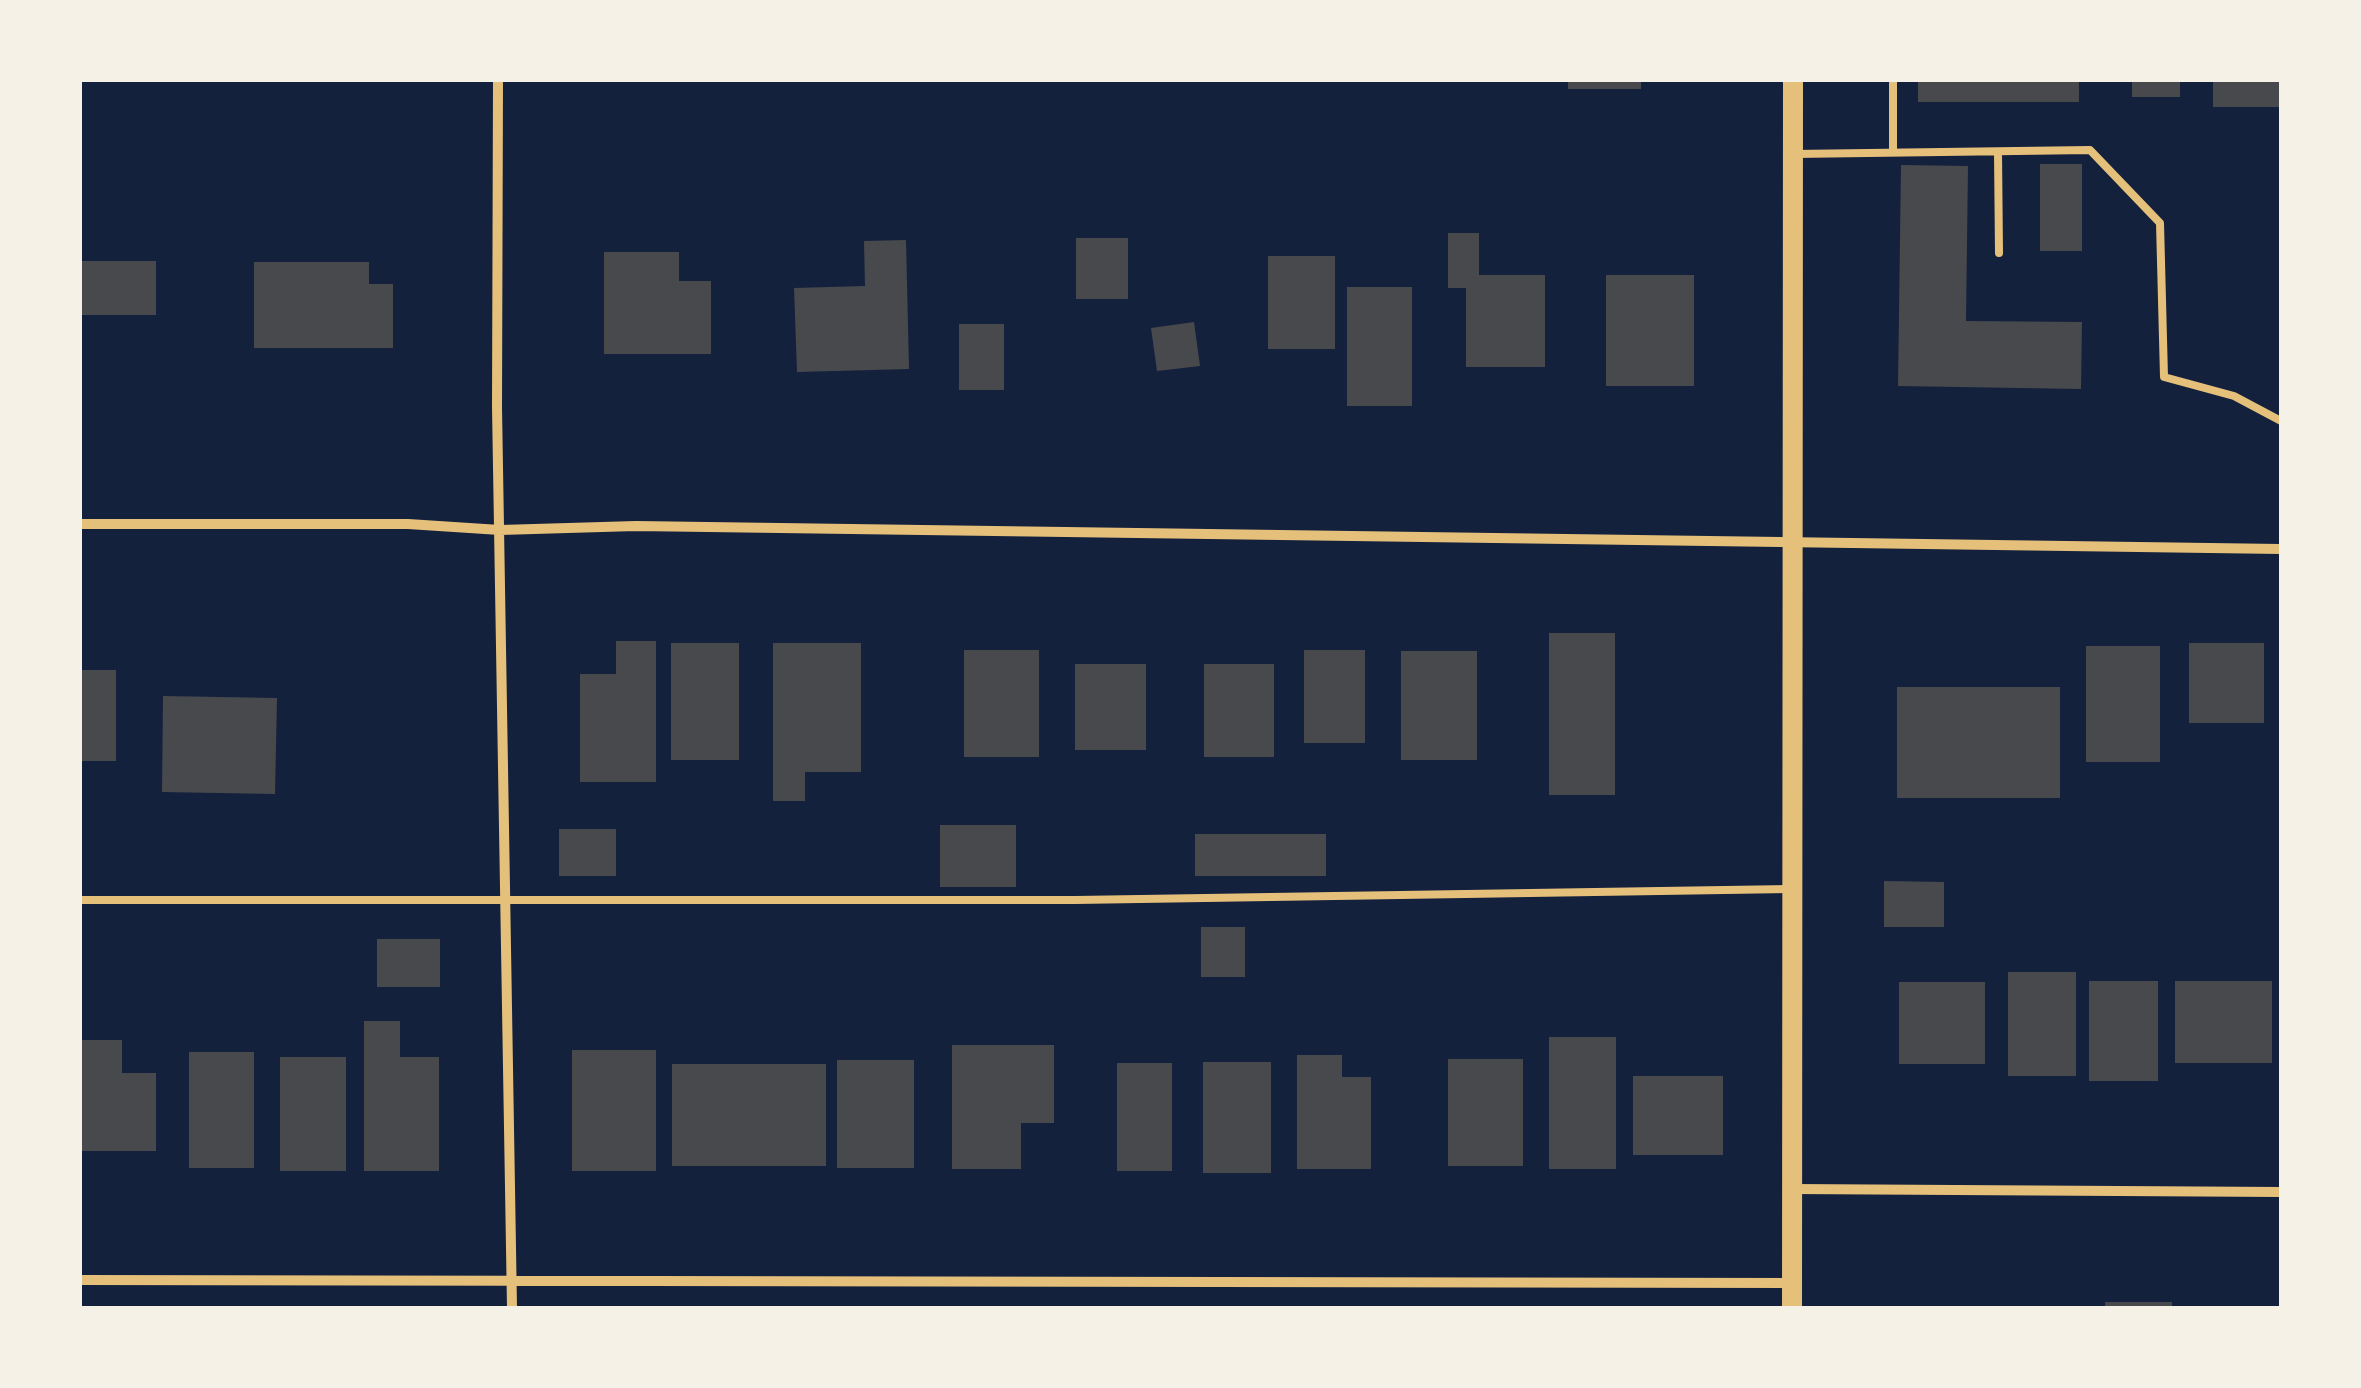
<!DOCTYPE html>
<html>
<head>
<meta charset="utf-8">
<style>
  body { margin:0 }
  #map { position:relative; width:2361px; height:1388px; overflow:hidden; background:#14213d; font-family:"Source Sans 3",sans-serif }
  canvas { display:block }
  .frame { position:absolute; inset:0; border:82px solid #f6f1e7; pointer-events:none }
</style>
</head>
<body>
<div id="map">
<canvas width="2361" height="1388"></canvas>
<div class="frame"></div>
</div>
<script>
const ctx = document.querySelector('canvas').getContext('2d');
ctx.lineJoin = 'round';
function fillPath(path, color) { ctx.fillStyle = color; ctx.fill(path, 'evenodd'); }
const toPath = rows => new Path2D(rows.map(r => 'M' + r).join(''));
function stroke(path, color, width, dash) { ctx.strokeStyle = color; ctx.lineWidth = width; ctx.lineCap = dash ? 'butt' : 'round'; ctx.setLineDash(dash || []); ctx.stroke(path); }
const building = toPath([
  [1568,80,1641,80,1641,89,1568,89],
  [1918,80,2079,80,2079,102,1918,102],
  [2132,80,2180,80,2180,97,2132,97],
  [2213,80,2281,80,2281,107,2213,107],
  [2040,164,2082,164,2082,251,2040,251],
  [1901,165,1968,166,1966,321,2082,322,2081,389,1898,386],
  [1448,233,1479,233,1479,275,1545,275,1545,367,1466,367,1466,288,1448,288],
  [1076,238,1128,238,1128,299,1076,299],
  [906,240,909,369,797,372,794,288,865,286,864,241],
  [604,252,679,252,679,281,711,281,711,354,604,354],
  [1268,256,1335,256,1335,349,1268,349],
  [80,261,156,261,156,315,80,315],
  [254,262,369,262,369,284,393,284,393,348,254,348],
  [1606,275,1694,275,1694,386,1606,386],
  [1347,287,1412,287,1412,406,1347,406],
  [1194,322,1200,366,1157,371,1151,328],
  [959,324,1004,324,1004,390,959,390],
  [1549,633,1615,633,1615,795,1549,795],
  [616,641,656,641,656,782,580,782,580,674,616,674],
  [671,643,739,643,739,760,671,760],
  [773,643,861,643,861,772,805,772,805,801,773,801],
  [2189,643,2264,643,2264,723,2189,723],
  [2086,646,2160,646,2160,762,2086,762],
  [964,650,1039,650,1039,757,964,757],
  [1304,650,1365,650,1365,743,1304,743],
  [1401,651,1477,651,1477,760,1401,760],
  [1075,664,1146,664,1146,750,1075,750],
  [1204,664,1274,664,1274,757,1204,757],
  [80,670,116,670,116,761,80,761],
  [1897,687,2060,687,2060,798,1897,798],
  [163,696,277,698,275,794,162,792],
  [940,825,1016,825,1016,887,940,887],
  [559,829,616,829,616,876,559,876],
  [1195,834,1326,834,1326,876,1195,876],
  [1884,881,1944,882,1944,927,1884,927],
  [1201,927,1245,927,1245,977,1201,977],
  [377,939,440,939,440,987,377,987],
  [2008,972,2076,972,2076,1076,2008,1076],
  [2089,981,2158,981,2158,1081,2089,1081],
  [2175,981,2272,981,2272,1063,2175,1063],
  [1899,982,1985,982,1985,1064,1899,1064],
  [364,1021,400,1021,400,1057,439,1057,439,1171,364,1171],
  [1549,1037,1616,1037,1616,1169,1549,1169],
  [80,1040,122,1040,122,1073,156,1073,156,1151,80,1151],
  [952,1045,1054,1045,1054,1123,1021,1123,1021,1169,952,1169],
  [572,1050,656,1050,656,1171,572,1171],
  [189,1052,254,1052,254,1168,189,1168],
  [1297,1055,1342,1055,1342,1077,1371,1077,1371,1169,1297,1169],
  [280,1057,346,1057,346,1171,280,1171],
  [1448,1059,1523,1059,1523,1166,1448,1166],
  [837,1060,914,1060,914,1168,837,1168],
  [1203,1062,1271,1062,1271,1173,1203,1173],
  [1117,1063,1172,1063,1172,1171,1117,1171],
  [672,1064,826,1064,826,1166,672,1166],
  [1633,1076,1723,1076,1723,1155,1633,1155],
  [2105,1302,2172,1302,2172,1308,2105,1308]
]);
const service = toPath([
  [1893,80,1893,152],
  [1998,152,1999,253],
  [1794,154,2090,150,2160,223,2164,377,2234,396,2281,421],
  [80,900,1075,900,1790,889]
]);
const minor = toPath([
  [498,80,497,407,512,1308],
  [80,524,408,524,500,530,636,526,2281,549],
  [1792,1189,2281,1192],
  [80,1280,1791,1283]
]);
const secondary = toPath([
  [1792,1308,1793,80]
]);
fillPath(building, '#48494c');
stroke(service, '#e5c07b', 8);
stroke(minor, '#e5c07b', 10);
stroke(secondary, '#e5c07b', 20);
</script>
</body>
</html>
